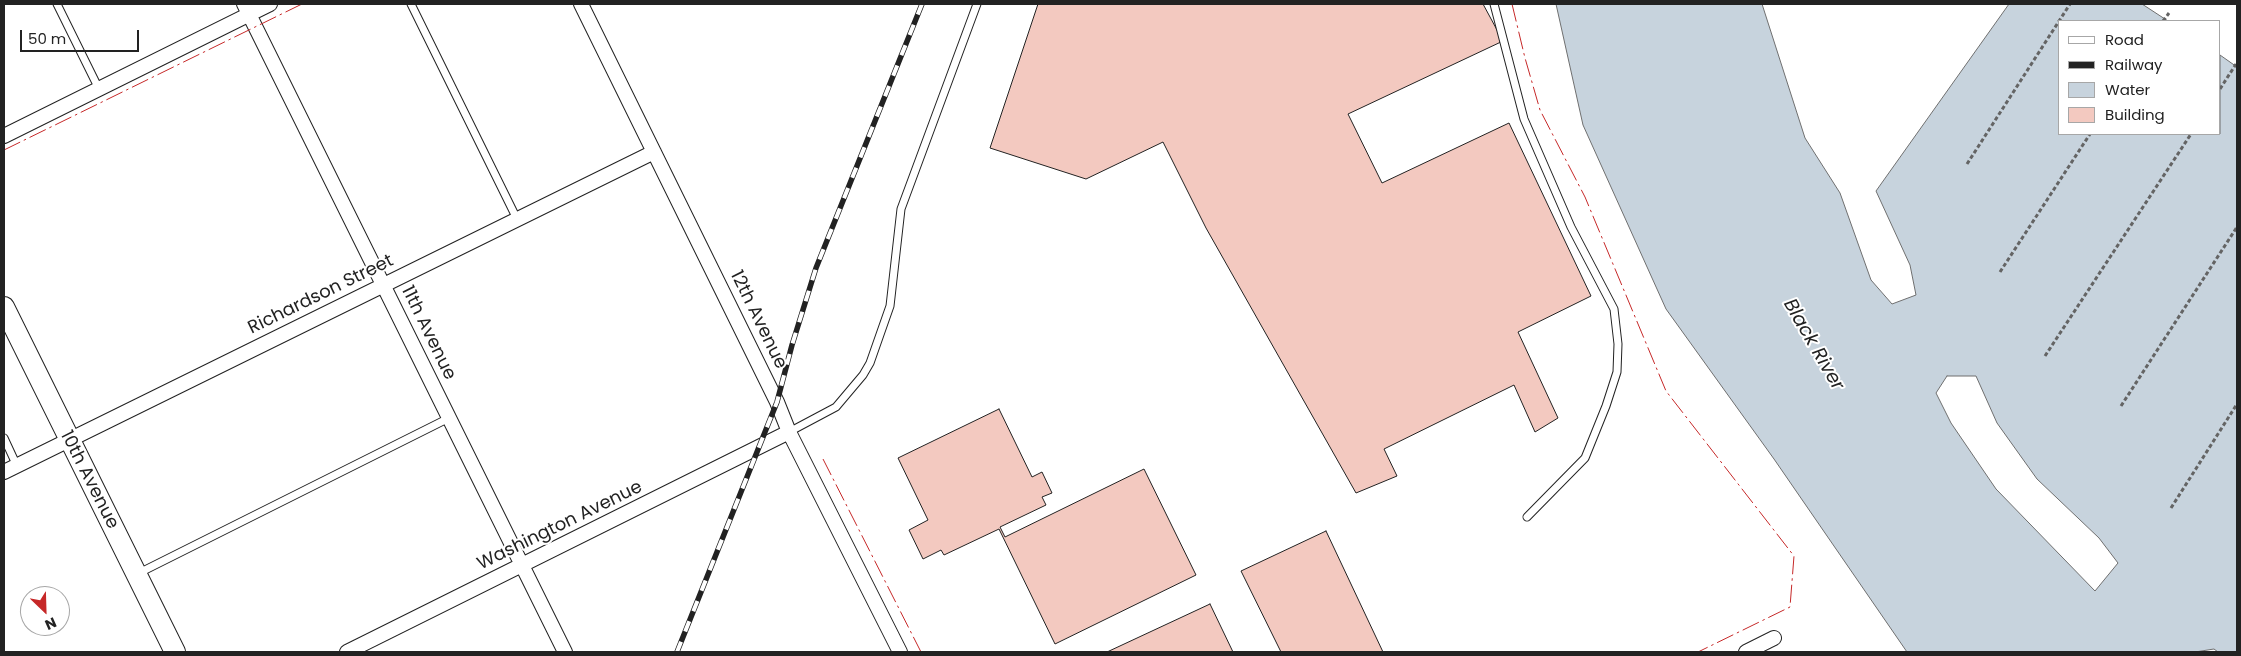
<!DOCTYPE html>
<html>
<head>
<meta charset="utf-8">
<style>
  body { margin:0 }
  #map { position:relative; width:2241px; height:656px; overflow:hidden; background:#fff; font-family:Poppins,sans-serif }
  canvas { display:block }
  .frame { position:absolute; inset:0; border:5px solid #222; pointer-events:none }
  .legend { position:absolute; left:2058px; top:20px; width:162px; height:115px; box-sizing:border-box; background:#fff; border:1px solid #a7a7a7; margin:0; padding:6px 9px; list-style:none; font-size:15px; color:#222 }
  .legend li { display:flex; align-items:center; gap:10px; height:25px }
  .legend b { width:25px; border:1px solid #a7a7a7 }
  .north { position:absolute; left:20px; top:586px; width:50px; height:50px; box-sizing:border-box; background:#fff; border:1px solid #a7a7a7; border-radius:50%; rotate:156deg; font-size:14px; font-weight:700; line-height:20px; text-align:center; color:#222 }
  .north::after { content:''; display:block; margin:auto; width:18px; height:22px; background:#c62828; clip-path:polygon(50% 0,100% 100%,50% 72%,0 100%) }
  .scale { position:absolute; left:20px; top:30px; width:119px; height:22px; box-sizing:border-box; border:2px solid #222; border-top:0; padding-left:6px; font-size:15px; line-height:18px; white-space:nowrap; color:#222; -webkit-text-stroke:4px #fff; paint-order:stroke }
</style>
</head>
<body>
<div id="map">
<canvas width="2241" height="656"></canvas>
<div class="frame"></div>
<ul class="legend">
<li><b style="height:6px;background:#fff"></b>Road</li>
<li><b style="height:6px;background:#222"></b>Railway</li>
<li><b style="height:14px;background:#c7d3dd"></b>Water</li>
<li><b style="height:14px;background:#f3c9c0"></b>Building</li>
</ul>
<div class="north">N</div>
<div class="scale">50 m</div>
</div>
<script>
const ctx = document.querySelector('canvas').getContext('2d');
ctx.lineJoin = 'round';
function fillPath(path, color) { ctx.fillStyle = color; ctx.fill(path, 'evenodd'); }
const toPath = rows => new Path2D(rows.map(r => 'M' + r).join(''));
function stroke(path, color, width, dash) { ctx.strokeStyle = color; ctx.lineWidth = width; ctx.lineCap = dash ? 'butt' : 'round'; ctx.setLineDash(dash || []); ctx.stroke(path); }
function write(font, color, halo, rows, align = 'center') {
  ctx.font = font + ' Poppins,sans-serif'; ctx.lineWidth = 4; ctx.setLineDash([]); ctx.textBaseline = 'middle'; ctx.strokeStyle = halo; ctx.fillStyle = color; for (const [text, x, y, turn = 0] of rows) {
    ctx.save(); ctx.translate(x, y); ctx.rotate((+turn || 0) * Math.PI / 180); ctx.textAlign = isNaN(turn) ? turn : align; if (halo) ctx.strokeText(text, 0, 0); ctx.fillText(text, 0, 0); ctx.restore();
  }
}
const water = toPath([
  [1556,4,1762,4,1805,138,1840,193,1871,280,1892,304,1916,295,1910,265,1876,191,2009,4,2142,4,2168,21,2060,21,2060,134,2220,134,2220,55,2237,67,2237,652,2218,652,2214,649,2195,652,1907,652,1774,459,1666,309,1583,125,1556,4],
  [1947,376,1976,376,1997,423,2037,479,2099,538,2118,563,2095,591,1996,489,1951,423,1936,393,1947,376]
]);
const building = toPath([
  [1038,4,1483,4,1503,41,1348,114,1382,183,1509,123,1591,296,1518,332,1558,418,1535,432,1514,385,1384,449,1397,476,1356,493,1206,228,1163,142,1086,179,990,148,1038,4],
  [999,409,1032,477,1042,472,1052,493,1042,497,1046,505,1000,527,1005,537,1144,469,1196,575,1055,644,999,529,944,555,941,550,923,559,909,530,928,520,898,458,999,409],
  [1326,531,1383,652,1281,652,1241,571,1326,531],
  [1210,604,1233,652,1107,652,1210,604]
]);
const path = toPath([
  [2163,21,2169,13],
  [2220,89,2236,64],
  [1967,164,2070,4],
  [2000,272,2090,134],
  [2045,356,2191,134],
  [2121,406,2237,227],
  [2171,508,2237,404]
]);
const lane = toPath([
  [57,4,99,89],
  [411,4,517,219],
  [1494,4,1524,119,1571,227,1614,309,1618,344,1617,372,1606,406,1585,458,1527,517],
  [789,432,836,407,863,375,870,363,890,306,901,209,977,4],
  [4,438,17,466],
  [139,573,449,418]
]);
const street = toPath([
  [244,4,565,652],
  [581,4,777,402,789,432,900,652],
  [4,136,270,4],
  [4,472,654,152],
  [347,652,789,432],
  [1746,652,1774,638]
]);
const secondary = toPath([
  [4,307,175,652]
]);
const rail = toPath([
  [677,652,777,402,792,345,816,268,922,4]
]);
const power = toPath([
  [1512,4,1525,58,1540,110,1585,197,1666,391,1794,556,1790,607,1698,652],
  [4,150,302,4],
  [823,459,921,652]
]);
const streetNames = [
  ["Richardson Street",321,295,-26],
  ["12th Avenue",758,320,64],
  ["11th Avenue",428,333,64],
  ["10th Avenue",89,480,63],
  ["Washington Avenue",560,526,-26]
];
const waterNames = [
  ["Black River",1813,345,60]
];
fillPath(water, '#c7d3dd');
stroke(water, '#6f6f6f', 1);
fillPath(building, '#f3c9c0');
stroke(building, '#222', 1);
stroke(lane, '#222', 9);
stroke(street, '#222', 16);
stroke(secondary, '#222', 22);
stroke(path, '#646464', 3, [4, 2.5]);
stroke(lane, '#fff', 7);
stroke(street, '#fff', 14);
stroke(secondary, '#fff', 20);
stroke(rail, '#222', 5.5);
stroke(rail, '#fff', 4, [11]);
stroke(power, '#c62828', 1, [18, 4, 2.5, 4]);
write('18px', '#222', '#fff', streetNames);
write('italic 19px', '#222', '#fff', waterNames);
</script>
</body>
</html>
